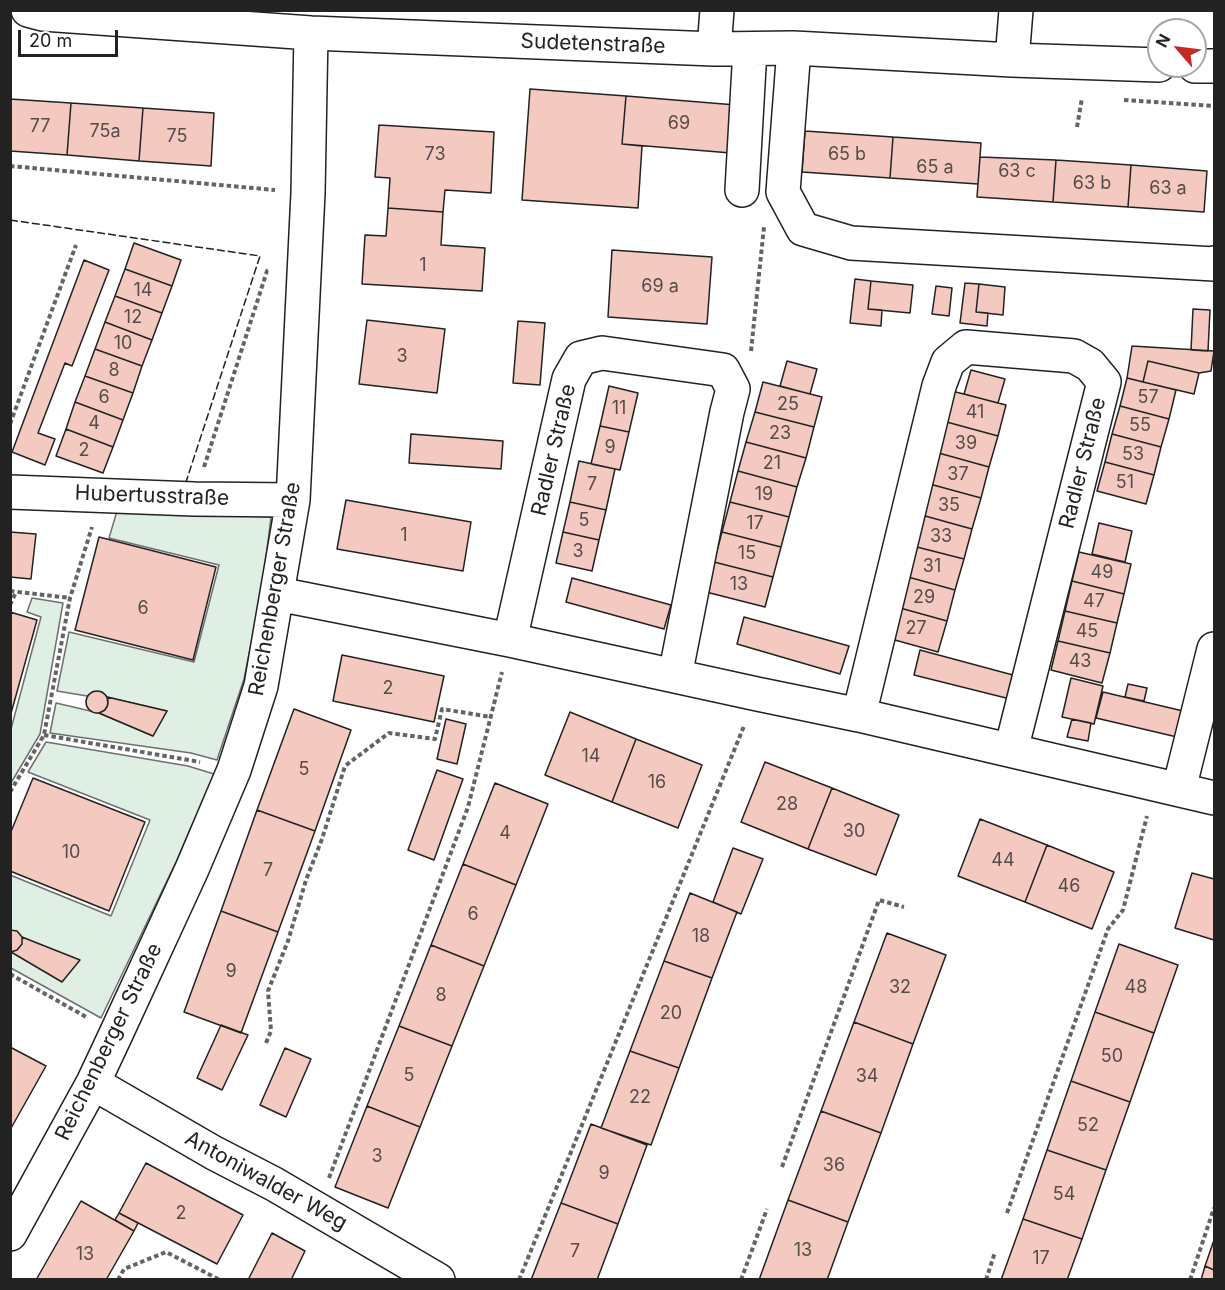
<!DOCTYPE html>
<html>
<head>
<meta charset="utf-8">
<style>
  body { margin:0 }
  #map { position:relative; width:1225px; height:1290px; overflow:hidden; background:#fff; font-family:Inter,sans-serif }
  canvas { display:block }
  .frame { position:absolute; inset:0; border:12px solid #222; pointer-events:none }
  .north { position:absolute; left:1147px; top:18px; width:60px; height:60px; box-sizing:border-box; background:#fff; border:2px solid #a7a7a7; border-radius:50%; rotate:298deg; font-size:16px; font-weight:700; line-height:24px; text-align:center; color:#222 }
  .north::after { content:''; display:block; margin:auto; width:21px; height:27px; background:#c62828; clip-path:polygon(50% 0,100% 100%,50% 72%,0 100%) }
  .scale { position:absolute; left:18px; top:30px; width:100px; height:27px; box-sizing:border-box; border:3px solid #222; border-top:0; padding-left:8px; font-size:18px; line-height:21px; white-space:nowrap; color:#222; -webkit-text-stroke:4px #fff; paint-order:stroke }
</style>
</head>
<body>
<div id="map">
<canvas width="1225" height="1290"></canvas>
<div class="frame"></div>
<div class="north">N</div>
<div class="scale">20 m</div>
</div>
<script>
const ctx = document.querySelector('canvas').getContext('2d');
ctx.lineJoin = 'round';
function fillPath(path, color) { ctx.fillStyle = color; ctx.fill(path, 'evenodd'); }
const toPath = rows => new Path2D(rows.map(r => 'M' + r).join(''));
function stroke(path, color, width, dash) { ctx.strokeStyle = color; ctx.lineWidth = width; ctx.lineCap = dash ? 'butt' : 'round'; ctx.setLineDash(dash || []); ctx.stroke(path); }
function write(font, color, halo, rows, align = 'center') {
  ctx.font = font + ' Inter,sans-serif'; ctx.lineWidth = 4.5; ctx.setLineDash([]); ctx.textBaseline = 'middle'; ctx.strokeStyle = halo; ctx.fillStyle = color; for (const [text, x, y, turn = 0] of rows) {
    ctx.save(); ctx.translate(x, y); ctx.rotate((+turn || 0) * Math.PI / 180); ctx.textAlign = isNaN(turn) ? turn : align; if (halo) ctx.strokeText(text, 0, 0); ctx.fillText(text, 0, 0); ctx.restore();
  }
}
const green = toPath([
  [117,511,271,517,262,590,244,679,217,760,191,753,50,733,56,703,99,713,153,736,167,711,107,697,102,692,94,692,87,696,57,691,69,632,194,662,219,565,109,538,117,511],
  [32,598,63,603,40,734,11,783,11,729,41,617,27,612,32,598],
  [46,742,188,766,214,774,176,862,101,1018,11,968,10,875,111,916,150,820,28,772,46,742]
]);
const building = toPath([
  [530,89,626,96,622,144,642,146,638,208,522,200,530,89],
  [626,96,736,105,731,153,622,144,626,96],
  [10,99,71,103,67,155,10,151,10,99],
  [71,103,143,108,139,161,67,155,71,103],
  [143,108,214,113,211,166,139,161,143,108],
  [379,125,494,132,491,193,445,190,443,212,388,208,390,178,375,177,379,125],
  [805,131,893,137,890,178,802,172,805,131],
  [893,137,981,143,978,184,890,178,893,137],
  [980,157,1056,160,1053,202,977,197,980,157],
  [1056,160,1131,165,1128,207,1053,202,1056,160],
  [1131,165,1207,171,1204,212,1128,207,1131,165],
  [388,208,443,212,441,245,485,248,482,291,362,284,365,235,386,236,388,208],
  [134,243,181,260,172,286,125,269,134,243],
  [612,250,712,257,707,324,608,317,612,250],
  [84,260,109,270,72,366,65,363,38,433,55,439,45,465,12,452,84,260],
  [125,269,172,286,162,313,115,296,125,269],
  [855,279,871,281,868,309,882,310,881,326,850,323,855,279],
  [871,281,913,285,910,313,868,309,871,281],
  [965,283,979,284,976,312,988,313,987,326,960,323,965,283],
  [979,284,1005,287,1003,315,976,312,979,284],
  [936,286,952,288,949,316,932,314,936,286],
  [115,296,162,313,152,340,105,322,115,296],
  [1193,309,1210,310,1208,351,1191,350,1193,309],
  [367,320,445,329,437,393,359,384,367,320],
  [518,321,545,323,540,385,513,383,518,321],
  [105,322,152,340,142,366,95,349,105,322],
  [1132,346,1214,351,1211,371,1199,373,1148,361,1143,382,1127,378,1132,346],
  [95,349,142,366,133,393,85,376,95,349],
  [787,361,817,369,810,394,780,386,787,361],
  [1148,361,1199,373,1194,394,1143,382,1148,361],
  [971,370,1005,379,998,403,964,394,971,370],
  [85,376,133,393,123,420,75,402,85,376],
  [1127,378,1176,390,1169,419,1120,406,1127,378],
  [763,382,822,397,814,427,755,412,763,382],
  [609,386,638,393,629,432,600,426,609,386],
  [952,391,1006,405,998,436,943,421,952,391],
  [75,402,123,420,113,447,66,429,75,402],
  [1120,406,1169,419,1161,447,1112,434,1120,406],
  [755,412,814,427,806,458,746,442,755,412],
  [943,421,998,436,989,467,935,452,943,421],
  [600,426,629,432,620,470,591,464,600,426],
  [66,429,113,447,103,473,56,456,66,429],
  [411,434,503,441,501,469,409,463,411,434],
  [1112,434,1161,447,1154,475,1105,462,1112,434],
  [746,442,806,458,797,487,738,471,746,442],
  [935,452,989,467,981,498,926,483,935,452],
  [579,461,615,469,606,510,570,502,579,461],
  [1105,462,1154,475,1146,504,1097,491,1105,462],
  [738,471,797,487,789,517,730,502,738,471],
  [926,483,981,498,972,529,918,514,926,483],
  [346,500,471,522,463,571,337,549,346,500],
  [570,502,606,510,599,540,563,532,570,502],
  [730,502,789,517,781,547,722,532,730,502],
  [918,514,972,529,964,559,909,545,918,514],
  [1099,523,1132,531,1125,562,1092,554,1099,523],
  [10,532,36,534,31,579,10,577,10,532],
  [563,532,599,540,592,571,556,563,563,532],
  [722,532,781,547,773,577,714,562,722,532],
  [99,537,216,567,193,660,75,630,99,537],
  [909,545,964,559,955,590,901,575,909,545],
  [1079,552,1131,564,1124,594,1072,581,1079,552],
  [714,562,773,577,765,607,706,592,714,562],
  [901,575,955,590,947,621,893,606,901,575],
  [572,578,671,605,664,629,566,602,572,578],
  [1072,581,1124,594,1117,623,1065,611,1072,581],
  [893,606,947,621,938,652,884,637,893,606],
  [1065,611,1117,623,1110,653,1058,641,1065,611],
  [10,612,37,620,10,717,10,612],
  [744,617,849,646,840,674,737,644,744,617],
  [1058,641,1110,653,1102,683,1051,670,1058,641],
  [920,650,1024,678,1018,701,914,675,920,650],
  [342,655,444,676,434,722,333,701,342,655],
  [1071,678,1103,686,1094,724,1062,717,1071,678],
  [1128,684,1147,688,1144,701,1125,697,1128,684],
  '86 702a11 11 0 1 1 22 0a11 11 0 1 1-22 0Z',
  [1103,692,1183,711,1177,737,1096,718,1103,692],
  [107,697,167,711,153,736,99,713,105,710,108,704,107,697],
  [294,709,351,730,315,831,257,810,294,709],
  [570,712,636,739,612,802,545,775,570,712],
  [446,719,466,724,457,764,437,759,446,719],
  [1072,719,1091,723,1088,741,1067,737,1072,719],
  [636,739,702,765,678,828,612,802,636,739],
  [765,762,832,788,808,849,741,822,765,762],
  [437,770,463,779,434,860,408,850,437,770],
  [33,778,145,822,109,911,10,871,10,834,33,778],
  [495,783,548,804,516,885,463,864,495,783],
  [832,788,899,815,876,875,808,849,832,788],
  [257,810,315,831,278,932,221,911,257,810],
  [980,819,1047,845,1025,902,958,876,980,819],
  [1047,845,1114,872,1092,929,1025,902,1047,845],
  [733,848,763,859,741,914,713,902,733,848],
  [463,864,516,885,484,966,431,945,463,864],
  [1192,873,1214,879,1214,940,1175,928,1192,873],
  [690,893,737,912,712,978,664,961,690,893],
  [221,911,278,932,241,1033,184,1012,221,911],
  [10,930,17,931,22,937,22,944,17,950,11,952,10,930],
  [887,933,946,955,913,1044,854,1022,887,933],
  [22,937,80,960,62,982,11,952,17,950,22,944,22,937],
  [1119,944,1178,965,1154,1033,1095,1012,1119,944],
  [431,945,484,966,452,1046,399,1026,431,945],
  [664,961,712,978,679,1068,630,1051,664,961],
  [1095,1012,1154,1033,1130,1102,1071,1081,1095,1012],
  [854,1022,913,1044,881,1133,821,1111,854,1022],
  [221,1025,248,1035,222,1090,197,1078,221,1025],
  [399,1026,452,1046,420,1127,367,1106,399,1026],
  [10,1047,46,1066,10,1130,10,1047],
  [285,1048,311,1059,286,1117,260,1105,285,1048],
  [630,1051,679,1068,651,1145,601,1128,630,1051],
  [1071,1081,1130,1102,1106,1170,1047,1150,1071,1081],
  [367,1106,420,1127,388,1208,335,1187,367,1106],
  [821,1111,881,1133,848,1222,788,1200,821,1111],
  [591,1124,647,1145,618,1224,561,1203,591,1124],
  [1047,1150,1106,1170,1082,1239,1023,1219,1047,1150],
  [146,1163,243,1215,217,1264,119,1213,146,1163],
  [788,1200,848,1222,827,1280,759,1280,788,1200],
  [81,1201,134,1231,106,1280,36,1280,81,1201],
  [561,1203,618,1224,597,1280,531,1280,561,1203],
  [119,1213,138,1223,134,1231,115,1220,119,1213],
  [1023,1219,1082,1239,1067,1280,1001,1280,1023,1219],
  [272,1233,305,1251,291,1280,248,1280,272,1233],
  [1214,1240,1214,1270,1205,1266,1214,1240],
  [1205,1266,1214,1270,1214,1280,1201,1280,1205,1266]
]);
const path = toPath([
  [1124,100,1214,106],
  [1077,127,1082,98],
  [10,166,275,190],
  [751,351,764,227],
  [10,424,76,245],
  [204,467,267,271,270,270],
  [10,591,70,598],
  [10,605,16,592],
  [44,735,200,762],
  [10,792,44,735,70,598,92,527],
  [10,974,88,1018],
  [266,1043,271,1031,268,991,288,941,306,880,322,839,345,766,389,733,435,739,442,709,491,717],
  [782,1167,879,900,904,907],
  [329,1178,468,807,502,672],
  [1007,1213,1108,929,1123,910,1147,816],
  [118,1280,124,1269,166,1252,220,1280],
  [519,1280,744,726],
  [741,1280,767,1209],
  [986,1280,995,1252],
  [1190,1280,1214,1208]
]);
const minor = toPath([
  [28,10,43,14,311,33,714,49,794,48,1012,60,1159,65],
  [794,48,783,192,803,229,851,243,1214,264,1214,263],
  [714,49,717,10],
  [1012,60,1016,10],
  [1195,66,1214,66],
  [742,190,750,49],
  [10,492,194,499,293,500],
  [278,594,510,640,757,694,859,715,1214,798],
  [510,640,569,379,581,358,602,353,723,370,733,389,727,412,675,676],
  [859,715,939,386,948,362,966,347,1074,356,1090,365,1104,382,1011,750],
  [1179,789,1214,649],
  [93,1083,214,1153,274,1184,438,1280],
  [10,1234,93,1083,116,1034,192,869,234,770,261,686,293,500,308,193,311,33]
]);
const fence = toPath([
  [10,220,260,256,186,482]
]);
const numberNames = [
  ["69",679,124],
  ["77",40,127],
  ["75a",105,132],
  ["75",177,137],
  ["73",435,155],
  ["65 b",847,155],
  ["65 a",935,168],
  ["63 c",1017,172],
  ["63 b",1092,184],
  ["63 a",1168,189],
  ["1",423,266],
  ["69 a",660,287],
  ["14",143,291],
  ["12",133,318],
  ["10",123,344],
  ["3",402,357],
  ["8",114,371],
  ["6",104,398],
  ["57",1148,398],
  ["25",788,405],
  ["11",619,409],
  ["41",975,413],
  ["4",94,424],
  ["55",1140,426],
  ["23",780,434],
  ["39",966,444],
  ["9",610,448],
  ["2",84,451],
  ["53",1133,455],
  ["21",772,464],
  ["37",958,475],
  ["51",1125,483],
  ["7",592,485],
  ["19",764,495],
  ["35",949,506],
  ["5",584,521],
  ["17",755,524],
  ["1",404,536],
  ["33",941,537],
  ["3",578,552],
  ["15",747,554],
  ["31",932,567],
  ["49",1102,573],
  ["13",739,585],
  ["29",924,598],
  ["47",1094,602],
  ["6",143,609],
  ["27",916,629],
  ["45",1087,632],
  ["43",1080,662],
  ["2",388,689],
  ["14",591,757],
  ["5",304,770],
  ["16",657,783],
  ["28",787,805],
  ["30",854,832],
  ["4",505,834],
  ["10",71,853],
  ["44",1003,861],
  ["7",268,871],
  ["46",1069,887],
  ["6",473,915],
  ["18",701,937],
  ["9",231,972],
  ["32",900,988],
  ["48",1136,988],
  ["8",441,996],
  ["20",671,1014],
  ["50",1112,1057],
  ["5",409,1076],
  ["34",867,1077],
  ["22",640,1098],
  ["52",1088,1126],
  ["3",377,1157],
  ["36",834,1166],
  ["9",604,1174],
  ["54",1064,1195],
  ["2",181,1214],
  ["13",803,1251],
  ["7",575,1252],
  ["13",85,1255],
  ["17",1041,1259]
];
const streetNames = [
  ["Sudetenstraße",593,44,2],
  ["Radler Straße",554,450,-77],
  ["Radler Straße",1083,463,-76],
  ["Hubertusstraße",152,496,2],
  ["Reichenberger Straße",275,589,-80],
  ["Reichenberger Straße",109,1042,-64],
  ["Antoniwalder Weg",266,1181,29]
];
fillPath(green, '#e0efe3');
stroke(green, '#6f6f6f', 1.5);
fillPath(building, '#f3c9c0');
stroke(building, '#222', 1.5);
stroke(minor, '#222', 36);
stroke(path, '#646464', 4, [4.5, 3]);
stroke(minor, '#fff', 33);
stroke(fence, '#222', 1.5, [8, 3]);
write('18px', '#564c4a', null, numberNames);
write('21px', '#222', '#fff', streetNames);
</script>
</body>
</html>
